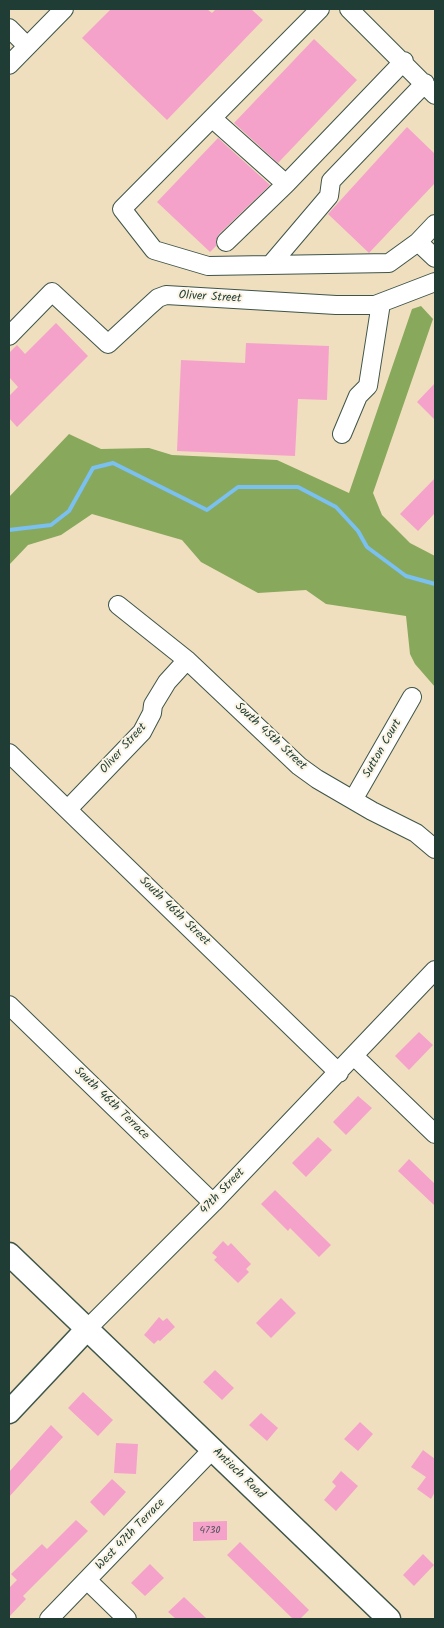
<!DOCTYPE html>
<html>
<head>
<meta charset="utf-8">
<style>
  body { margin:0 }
  #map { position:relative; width:444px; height:1628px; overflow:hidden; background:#efdfbe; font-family:Kalam,sans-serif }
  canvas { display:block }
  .frame { position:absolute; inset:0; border:10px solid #1f3d34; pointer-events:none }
</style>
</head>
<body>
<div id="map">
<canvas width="444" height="1628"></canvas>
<div class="frame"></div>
</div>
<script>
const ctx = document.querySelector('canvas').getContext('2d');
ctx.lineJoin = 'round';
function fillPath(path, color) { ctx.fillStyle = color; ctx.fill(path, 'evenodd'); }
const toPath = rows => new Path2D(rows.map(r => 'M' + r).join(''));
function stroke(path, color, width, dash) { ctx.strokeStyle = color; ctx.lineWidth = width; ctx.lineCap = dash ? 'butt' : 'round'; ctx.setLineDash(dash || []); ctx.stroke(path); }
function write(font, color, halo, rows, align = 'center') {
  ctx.font = font + ' Kalam,sans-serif'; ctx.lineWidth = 4; ctx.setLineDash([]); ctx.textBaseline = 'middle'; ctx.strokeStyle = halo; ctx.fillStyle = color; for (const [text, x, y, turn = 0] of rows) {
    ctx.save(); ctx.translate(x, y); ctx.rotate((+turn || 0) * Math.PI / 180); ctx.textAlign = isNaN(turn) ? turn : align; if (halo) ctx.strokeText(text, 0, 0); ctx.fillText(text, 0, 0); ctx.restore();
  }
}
const forest = toPath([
  [421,306,433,319,373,493,382,515,410,543,435,556,435,687,415,664,410,654,406,616,326,604,306,590,258,593,201,562,182,540,92,514,61,535,28,545,9,565,9,497,69,434,101,449,149,448,172,455,277,460,349,493,412,309]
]);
const stream = toPath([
  [9,530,51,525,69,511,93,468,113,463,207,510,238,487,298,487,336,507,358,531,367,547,406,576,435,584]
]);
const building = toPath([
  [111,9,207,9,212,13,216,9,251,9,263,20,167,120,82,38],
  [314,39,357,80,278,163,234,123],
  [407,127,435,154,435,183,369,253,328,214],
  [218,138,270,185,219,234,216,240,216,246,210,252,157,202],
  [56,323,88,356,17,427,9,418,9,396,18,387,9,377,9,353,17,345,25,354],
  [246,343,329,346,327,400,298,399,295,456,177,451,181,360,245,363],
  [435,383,435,420,417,402],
  [435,478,435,513,418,531,400,514],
  [419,1032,433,1045,409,1070,395,1056],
  [358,1096,372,1108,346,1135,333,1122],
  [318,1137,332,1150,306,1177,292,1163],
  [409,1159,435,1184,435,1206,398,1171],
  [275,1190,331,1245,319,1257,290,1228,288,1231,261,1204],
  [223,1241,228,1246,231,1243,251,1264,246,1269,249,1272,238,1283,214,1260,217,1257,212,1253],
  [281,1298,296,1313,271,1338,256,1323],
  [159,1317,163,1321,167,1318,175,1327,160,1341,158,1340,154,1344,144,1335],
  [215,1370,234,1388,222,1400,203,1382],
  [83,1392,113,1420,98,1436,68,1408],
  [261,1413,278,1428,267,1441,249,1425],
  [360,1422,373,1434,358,1451,344,1439],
  [51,1425,63,1437,9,1497,9,1472],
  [116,1443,138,1444,136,1474,114,1473],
  [423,1450,435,1459,435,1492,431,1499,417,1489,426,1477,411,1467],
  [341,1471,358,1486,336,1511,324,1500,336,1486,332,1482],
  [112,1479,126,1492,104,1516,90,1502],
  [76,1520,88,1531,23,1596,26,1599,9,1617,9,1588,17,1580,11,1574,42,1544,47,1549],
  [227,1521,227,1540,193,1541,193,1522],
  [240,1542,309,1610,300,1619,293,1619,227,1555],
  [423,1554,434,1565,414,1586,403,1575],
  [150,1564,164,1578,145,1596,131,1583],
  [184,1597,207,1619,176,1619,168,1612]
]);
const minor = toPath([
  [320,9,122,209,154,250,208,266,389,263,418,242,435,258],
  [349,9,435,95],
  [9,28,27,46],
  [9,65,64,9],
  [213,119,286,184,404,61],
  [226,242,286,184],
  [418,242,435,224],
  [272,263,329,196,331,181,425,83],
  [9,336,52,292,108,344,148,307,158,298,166,295,336,305,375,305,435,282],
  [342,434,358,396,368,386,381,303],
  [118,605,187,660,299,766,317,779,372,811,416,833,435,849],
  [9,753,339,1073],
  [353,800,412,697],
  [68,809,142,732,152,713,153,705,167,682,187,660],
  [9,1005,213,1203],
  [355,1057,435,1134],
  [87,1329,213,1203,435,970],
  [87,1580,127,1619],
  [49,1619,212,1450]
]);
const major = toPath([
  [9,1254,389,1619],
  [9,1412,87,1329]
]);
const numberNames = [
  ["4730",210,1531]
];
const streetNames = [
  ["Oliver Street",210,298,3],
  ["South 45th Street",270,737,43],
  ["Oliver Street",124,749,-48],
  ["Sutton Court",383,749,-60],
  ["South 46th Street",174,912,44],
  ["South 46th Terrace",111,1104,44],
  ["47th Street",223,1192,-46],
  ["Antioch Road",238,1474,44],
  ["West 47th Terrace",131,1535,-46]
];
fillPath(forest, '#88a85c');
stroke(stream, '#7ac0f1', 4);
fillPath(building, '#f5a2ca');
stroke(minor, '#3e5549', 20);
stroke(major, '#3e5549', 25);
stroke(minor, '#fff', 18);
stroke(major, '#fff', 22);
write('10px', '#54565a', null, numberNames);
write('12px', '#1f3d34', '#fcf5e5', streetNames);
</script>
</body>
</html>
